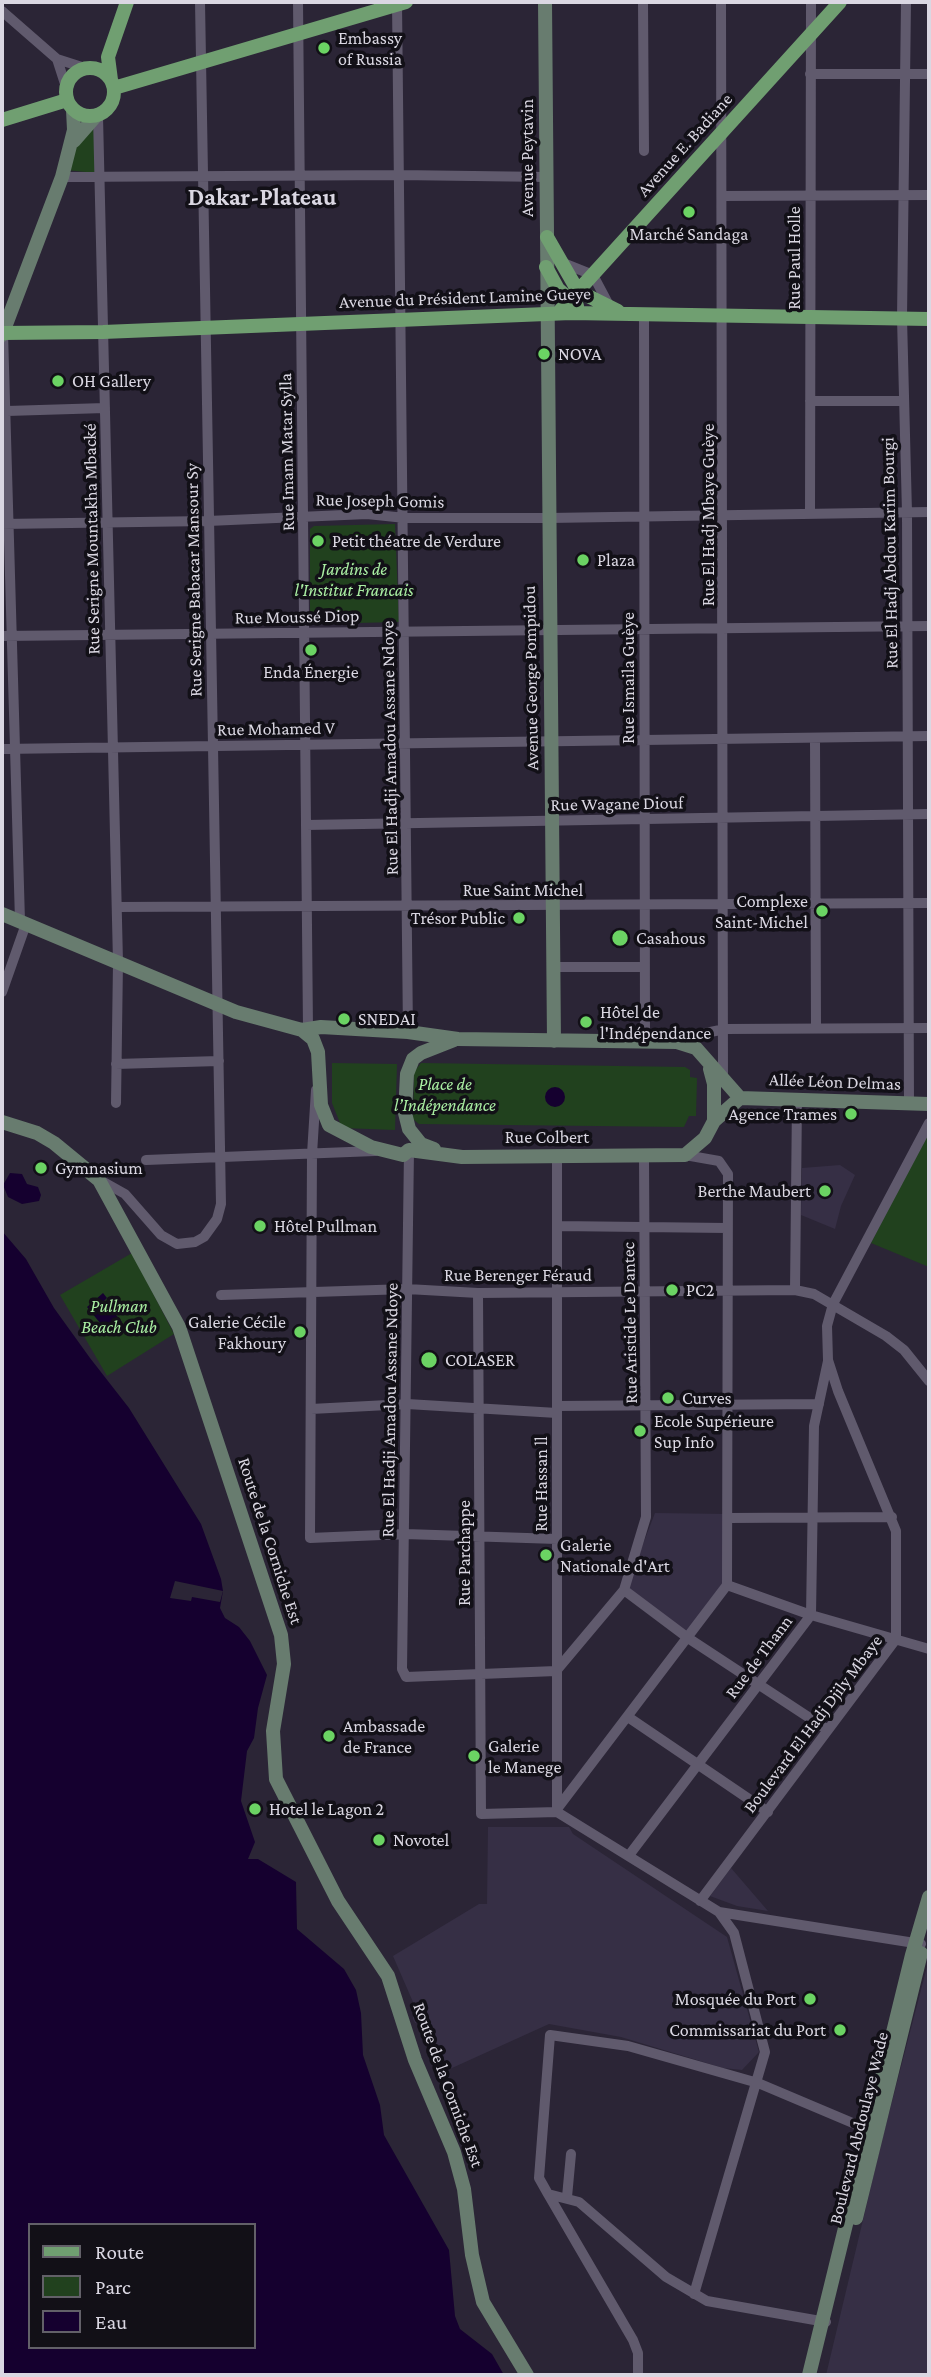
<!DOCTYPE html>
<html>
<head>
<meta charset="utf-8">
<style>
  body { margin:0 }
  #map { position:relative; width:931px; height:2377px; overflow:hidden; background:#2b2536; font-family:"Crimson Pro",serif }
  canvas { display:block }
  .frame { position:absolute; inset:0; border:4px solid #dad7e2; pointer-events:none }
  .legend { position:absolute; left:28px; top:2223px; width:228px; height:126px; box-sizing:border-box; background:#121017; border:2px solid #626068; margin:0; padding:9px 12px; list-style:none; font-size:21px; color:#dad7e2 }
  .legend li { display:flex; align-items:center; gap:14px; height:35px }
  .legend b { width:35px; border:2px solid #626068 }
</style>
</head>
<body>
<div id="map">
<canvas width="931" height="2377"></canvas>
<div class="frame"></div>
<ul class="legend">
<li><b style="height:9px;background:#709f71"></b>Route</li>
<li><b style="height:19px;background:#21411e"></b>Parc</li>
<li><b style="height:19px;background:#15002f"></b>Eau</li>
</ul>
</div>
<script>
const ctx = document.querySelector('canvas').getContext('2d');
ctx.lineJoin = 'round';
function fillPath(path, color) { ctx.fillStyle = color; ctx.fill(path, 'evenodd'); }
const toPath = rows => new Path2D(rows.map(r => 'M' + r).join(''));
function stroke(path, color, width, dash) { ctx.strokeStyle = color; ctx.lineWidth = width; ctx.lineCap = dash ? 'butt' : 'round'; ctx.setLineDash(dash || []); ctx.stroke(path); }
function write(font, color, halo, rows, align = 'center') {
  ctx.font = font + ' "Crimson Pro",serif'; ctx.lineWidth = 7; ctx.setLineDash([]); ctx.textBaseline = 'middle'; ctx.strokeStyle = halo; ctx.fillStyle = color; for (const [text, x, y, turn = 0] of rows) {
    ctx.save(); ctx.translate(x, y); ctx.rotate((+turn || 0) * Math.PI / 180); ctx.textAlign = isNaN(turn) ? turn : align; if (halo) ctx.strokeText(text, 0, 0); ctx.fillText(text, 0, 0); ctx.restore();
  }
}
const built = toPath([
  [840,1165,855,1175,841,1206,835,1229,801,1215,802,1168],
  [655,1513,728,1514,722,1584,684,1636,624,1593],
  [488,1827,569,1827,573,1834,727,1937,759,2052,742,2070,723,2068,621,2037,549,2024,441,2073,422,2023,415,2023,413,2019,413,2002,393,1956,479,1904,487,1904],
  [731,1868,768,1911,737,1906,710,1896],
  [929,1959,929,2375,826,2375,883,2136]
]);
const green = toPath([
  [94,126,96,173,66,170,78,141],
  [395,524,399,622,313,624,310,619,310,529,314,526],
  [332,1063,397,1064,395,1130,342,1128,332,1103],
  [421,1063,685,1067,690,1070,690,1077,697,1078,696,1116,689,1116,684,1127,419,1124,413,1119,414,1072],
  [929,1129,929,1267,871,1243],
  [132,1253,174,1334,107,1376,60,1295]
]);
const water = toPath([
  '545 1097a10 10 0 1 1 20 0a10 10 0 1 1-20 0Z',
  [10,1173,22,1174,27,1184,38,1187,41,1195,39,1201,22,1204,8,1197,3,1185],
  [2,1231,26,1259,54,1308,90,1358,129,1408,201,1524,221,1579,223,1591,220,1608,225,1618,239,1627,250,1641,267,1675,258,1708,254,1738,247,1751,241,1801,255,1842,248,1859,258,1859,296,1882,297,1929,344,1969,356,1990,361,2013,363,2055,380,2105,384,2135,449,2250,455,2316,460,2329,492,2354,504,2375,2,2375],
  [30,2225,254,2225,254,2347,30,2347],
  [103,1293,107,1298,104,1301,122,1322,109,1334,87,1307]
]);
const pier = toPath([
  [175,1581,223,1591,220,1602,192,1597,191,1601,170,1598]
]);
const street = toPath([
  [298,2,308,1028],
  [397,2,408,1032],
  [643,2,644,151],
  [721,2,723,1079],
  [906,2,902,318,907,513,909,1104],
  [2,11,57,59,85,68],
  [57,59,66,87],
  [810,74,929,74],
  [98,116,118,962,116,1103],
  [62,177,399,175,547,177],
  [722,196,929,195],
  [563,263,593,275,610,307],
  [644,313,645,1042],
  [3,333,20,921],
  [810,401,904,401],
  [7,411,105,408],
  [810,514,811,2],
  [2,524,208,521,367,514,405,518,549,518,929,512],
  [2,636,929,626],
  [815,738,816,1028],
  [2,749,929,736],
  [306,825,929,814],
  [117,907,929,903],
  [553,967,644,967],
  [2,992,26,924],
  [677,1042,691,1036,725,1029,929,1028],
  [116,1064,219,1061],
  [316,1090,312,1154,310,1538,405,1534,557,1539],
  [409,1150,402,1669,406,1677,556,1671,624,1590,646,1517,644,1156],
  [685,1155,719,1161,728,1174,727,1585],
  [146,1160,375,1151],
  [100,1180,125,1194,161,1235,177,1244,195,1242,204,1237,217,1219,221,1204,200,2],
  [557,1226,727,1228],
  [795,1290,797,1100],
  [478,1293,481,1814,557,1812],
  [221,1295,407,1289,478,1293,795,1290,814,1294,886,1336,904,1350,929,1381],
  [557,1406,819,1404],
  [311,1409,407,1404,557,1413],
  [729,1518,892,1517],
  [727,1585,811,1615,929,1649],
  [624,1590,688,1638,828,1730],
  [628,1717,768,1812],
  [557,1809,727,1585],
  [557,1812,557,1156],
  [557,1812,719,1912,921,1944],
  [630,1854,811,1615,814,1426,828,1361],
  [700,1901,896,1639,896,1531,838,1391,828,1360,827,1326,833,1304,929,1123],
  [548,2194,633,2340,638,2353,638,2375],
  [567,2197,571,2154],
  [694,2294,765,2052,734,1933,719,1912],
  [826,2322,707,2301,666,2277,579,2202,548,2194,539,2178,550,2035,628,2046,758,2083,874,2132]
]);
const secondary = toPath([
  [545,2,554,1041],
  [74,141,95,117],
  [2,335,62,177,74,130,73,110],
  [2,914,236,1012,302,1030,321,1027,408,1032,458,1039,677,1042,696,1048,740,1098],
  [302,1030,313,1039,318,1052,321,1105,329,1125,371,1147,403,1155,409,1150,462,1157,685,1155,705,1138,714,1121,714,1084,710,1069],
  [740,1098,929,1104],
  [714,1121,740,1098],
  [2,1122,37,1133,54,1143,99,1180,179,1327,281,1635,284,1664,273,1731,276,1779,338,1901,388,1976,415,2060,454,2152,464,2189,472,2255,483,2302,527,2375],
  [434,1149,421,1144,409,1129,405,1113,407,1074,413,1059,421,1053,454,1040],
  [856,2218,921,1953],
  [809,2375,912,1955,929,1897]
]);
const primary = toPath([
  '66 92a24 24 0 1 1 48 0a24 24 0 1 1-48 0Z',
  [111,80,108,57,127,2],
  [114,88,406,2],
  [2,120,67,100],
  [547,237,578,291,618,311],
  [546,267,558,289,577,306],
  [558,313,840,2],
  [2,333,103,332,571,313,929,319]
]);
const markers = [
  [324,48,7,"#6bd363"],
  [689,212,7,"#6bd363"],
  [544,354,7,"#6bd363"],
  [58,381,7,"#6bd363"],
  [318,541,7,"#6bd363"],
  [583,560,7,"#6bd363"],
  [311,650,7,"#6bd363"],
  [822,911,7,"#6bd363"],
  [519,918,7,"#6bd363"],
  [620,938,9,"#6bd363"],
  [344,1019,7,"#6bd363"],
  [586,1022,7,"#6bd363"],
  [851,1114,7,"#6bd363"],
  [41,1168,7,"#6bd363"],
  [825,1191,7,"#6bd363"],
  [260,1226,7,"#6bd363"],
  [672,1290,7,"#6bd363"],
  [300,1332,7,"#6bd363"],
  [429,1360,9,"#6bd363"],
  [668,1398,7,"#6bd363"],
  [640,1431,7,"#6bd363"],
  [546,1555,7,"#6bd363"],
  [329,1736,7,"#6bd363"],
  [474,1756,7,"#6bd363"],
  [255,1809,7,"#6bd363"],
  [379,1840,7,"#6bd363"],
  [810,1999,7,"#6bd363"],
  [840,2030,7,"#6bd363"]
];
const poiNames = [
  ["Embassy",338,38],
  ["of Russia",338,59],
  ["Marché Sandaga",689,234,"center"],
  ["NOVA",558,354],
  ["OH Gallery",72,381],
  ["Petit théatre de Verdure",332,541],
  ["Plaza",597,560],
  ["Enda Énergie",311,672,"center"],
  ["Complexe",808,901,"right"],
  ["Saint-Michel",808,922,"right"],
  ["Trésor Public",505,918,"right"],
  ["Casahous",636,938],
  ["Hôtel de",600,1012],
  ["l'Indépendance",600,1033],
  ["SNEDAI",358,1019],
  ["Agence Trames",837,1114,"right"],
  ["Gymnasium",55,1168],
  ["Berthe Maubert",811,1191,"right"],
  ["Hôtel Pullman",274,1226],
  ["PC2",686,1290],
  ["Galerie Cécile",286,1322,"right"],
  ["Fakhoury",286,1343,"right"],
  ["COLASER",445,1360],
  ["Curves",682,1398],
  ["Ecole Supérieure",654,1421],
  ["Sup Info",654,1442],
  ["Galerie",560,1545],
  ["Nationale d'Art",560,1566],
  ["Ambassade",343,1726],
  ["de France",343,1747],
  ["Galerie",488,1746],
  ["le Manege",488,1767],
  ["Hotel le Lagon 2",269,1809],
  ["Novotel",393,1840],
  ["Mosquée du Port",796,1999,"right"],
  ["Commissariat du Port",826,2030,"right"]
];
const streetNames = [
  ["Avenue E. Badiane",685,145,-48],
  ["Avenue Peytavin",527,158,-90],
  ["Rue Paul Holle",794,258,-90],
  ["Avenue du Président Lamine Gueye",465,298,-2],
  ["Rue Imam Matar Sylla",287,452,-91],
  ["Rue Joseph Gomis",380,501,1],
  ["Rue El Hadj Mbaye Guèye",708,515,-90],
  ["Rue Serigne Mountakha Mbacké",92,539,-91],
  ["Rue El Hadj Abdou Karim Bourgi",890,553,-91],
  ["Rue Serigne Babacar Mansour Sy",194,580,-91],
  ["Rue Moussé Diop",297,617,-1],
  ["Avenue George Pompidou",531,678,-91],
  ["Rue Ismaila Guèye",628,678,-90],
  ["Rue Mohamed V",276,729,-1],
  ["Rue El Hadji Amadou Assane Ndoye",390,748,-91],
  ["Rue Wagane Diouf",617,804,-1],
  ["Rue Saint Michel",523,890],
  ["Allée Léon Delmas",835,1082,2],
  ["Rue Colbert",547,1137],
  ["Rue Berenger Féraud",518,1275],
  ["Rue Aristide Le Dantec",630,1323,-91],
  ["Rue El Hadji Amadou Assane Ndoye",390,1410,-89],
  ["Rue Hassan ll",541,1484,-90],
  ["Route de la Corniche Est",270,1541,72],
  ["Rue Parchappe",464,1553,-90],
  ["Rue de Thann",759,1657,-53],
  ["Boulevard El Hadj Djily Mbaye",813,1724,-53],
  ["Route de la Corniche Est",448,2085,70],
  ["Boulevard Abdoulaye Wade",859,2128,-76]
];
const parkNames = [
  ["Jardins de",354,569],
  ["l'Institut Francais",354,590],
  ["Place de",445,1084],
  ["l’Indépendance",445,1105],
  ["Pullman",119,1306],
  ["Beach Club",119,1327]
];
const districtNames = [
  ["Dakar-Plateau",262,198]
];
fillPath(built, '#362f45');
fillPath(green, '#21411e');
fillPath(water, '#15002f');
fillPath(pier, '#2b2536');
stroke(street, '#605a6d', 10);
stroke(secondary, '#687c6f', 14);
stroke(primary, '#709f71', 14);
for (const [x, y, r, color] of markers) { const dot = new Path2D(); dot.arc(x, y, r, 0, 2 * Math.PI); ctx.fillStyle = color; ctx.fill(dot); stroke(dot, '#121017', 2.5); }
write('18px', '#dad7e2', '#121017', poiNames, 'left');
write('18px', '#dad7e2', '#121017', streetNames);
write('italic 18px', '#aaefa3', '#121017', parkNames);
write('bold 24px', '#dad7e2', '#121017', districtNames);
</script>
</body>
</html>
